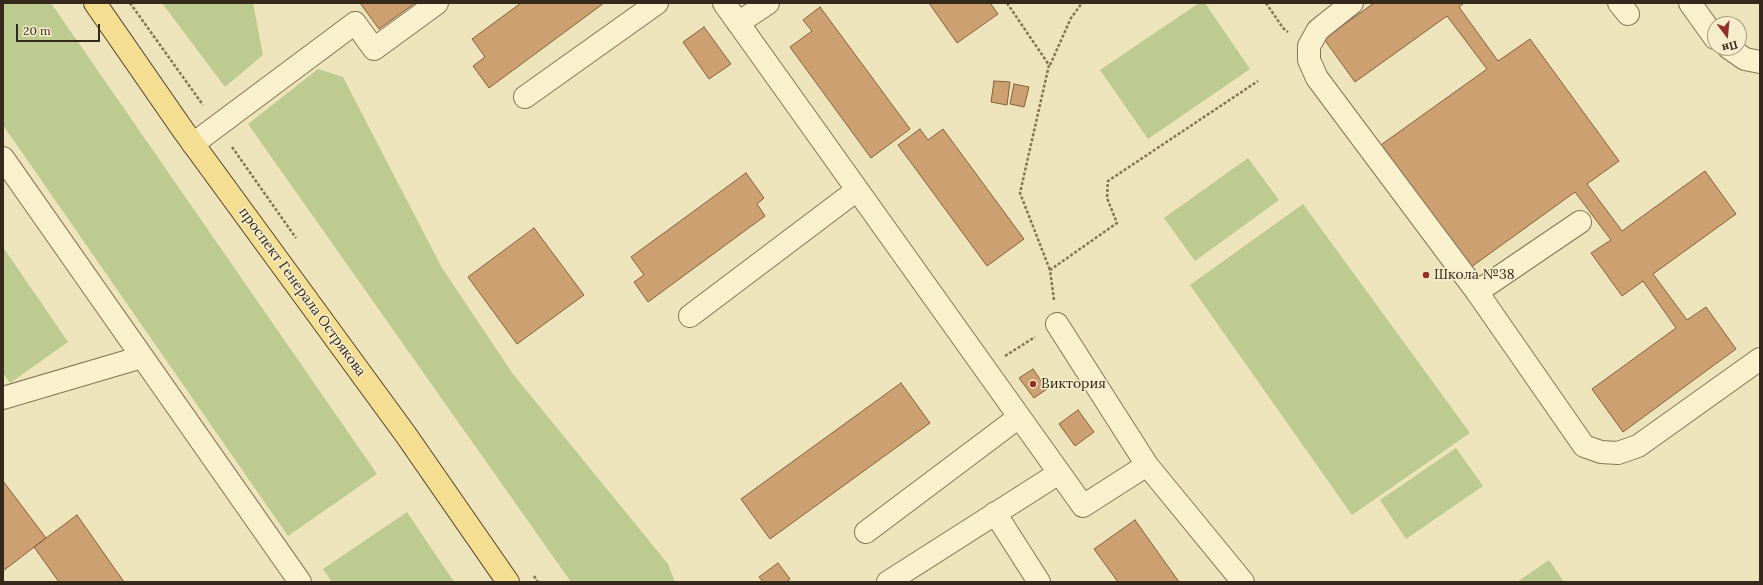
<!DOCTYPE html>
<html>
<head>
<meta charset="utf-8">
<style>
  body { margin:0 }
  #map { position:relative; width:1763px; height:585px; overflow:hidden; background:#ede4bc; font-family:Lora,serif }
  canvas { display:block }
  .frame { position:absolute; inset:0; border:4px solid #34291b; pointer-events:none }
  .north { position:absolute; left:1707px; top:16px; width:40px; height:40px; box-sizing:border-box; background:#f5edcb; border:1px solid #a89f85; border-radius:50%; rotate:164deg; font-size:11px; font-weight:700; line-height:16px; text-align:center; color:#34291b }
  .north::after { content:''; display:block; margin:auto; width:14px; height:18px; background:#943025; clip-path:polygon(50% 0,100% 100%,50% 72%,0 100%) }
  .scale { position:absolute; left:16px; top:24px; width:84px; height:18px; box-sizing:border-box; border:2px solid #34291b; border-top:0; padding-left:5px; font-size:12px; line-height:14px; white-space:nowrap; color:#34291b; -webkit-text-stroke:3px #f5edcb; paint-order:stroke }
</style>
</head>
<body>
<div id="map">
<canvas width="1763" height="585"></canvas>
<div class="frame"></div>
<div class="north">Пн</div>
<div class="scale">20 m</div>
</div>
<script>
const ctx = document.querySelector('canvas').getContext('2d');
ctx.lineJoin = 'round';
function fillPath(path, color) { ctx.fillStyle = color; ctx.fill(path, 'evenodd'); }
const toPath = rows => new Path2D(rows.map(r => 'M' + r).join(''));
function stroke(path, color, width, dash) { ctx.strokeStyle = color; ctx.lineWidth = width; ctx.lineCap = dash ? 'butt' : 'round'; ctx.setLineDash(dash || []); ctx.stroke(path); }
function write(font, color, halo, rows, align = 'center') {
  ctx.font = font + ' Lora,serif'; ctx.lineWidth = 3; ctx.setLineDash([]); ctx.textBaseline = 'middle'; ctx.strokeStyle = halo; ctx.fillStyle = color; for (const [text, x, y, turn = 0] of rows) {
    ctx.save(); ctx.translate(x, y); ctx.rotate((+turn || 0) * Math.PI / 180); ctx.textAlign = isNaN(turn) ? turn : align; if (halo) ctx.strokeText(text, 0, 0); ctx.fillText(text, 0, 0); ctx.restore();
  }
}
const green = toPath([
  [3,3,51,3,377,474,288,536,3,125],
  [162,3,253,3,263,55,225,87],
  [1199,3,1205,3,1250,69,1148,139,1100,70],
  [318,69,343,77,442,268,513,374,668,564,675,582,571,582,248,124],
  [1248,158,1279,200,1195,261,1164,218],
  [1303,204,1470,433,1352,515,1190,285],
  [3,247,68,342,10,383,3,373],
  [1456,448,1483,486,1406,539,1380,500],
  [407,512,454,582,332,582,323,569],
  [1549,560,1564,582,1517,582]
]);
const building = toPath([
  [360,3,415,3,379,29,360,3],
  [521,3,604,3,489,88,473,66,485,57,472,39,521,3],
  [929,3,990,3,998,14,957,43,929,3],
  [1374,3,1464,3,1459,7,1498,61,1530,39,1619,161,1587,184,1622,231,1705,171,1736,214,1653,274,1687,320,1706,307,1736,349,1623,432,1592,389,1676,328,1643,281,1622,296,1591,253,1611,240,1575,192,1467,270,1378,147,1487,69,1447,16,1355,82,1324,39,1374,3],
  [820,7,910,129,871,158,790,47,812,31,803,20,820,7],
  [704,27,731,64,709,79,683,42,704,27],
  [994,81,1010,82,1007,105,991,102,994,81],
  [1014,84,1029,87,1024,107,1010,104,1014,84],
  [920,129,928,140,943,129,1024,239,987,266,898,145,920,129],
  [746,173,764,198,757,204,765,216,648,302,634,282,644,275,631,257,746,173],
  [534,228,584,295,517,344,468,277,534,228],
  [1033,369,1047,389,1034,398,1019,378,1033,369],
  [901,383,930,423,770,539,741,499,901,383],
  [1078,410,1094,432,1075,446,1059,424,1078,410],
  [3,481,46,538,3,571,3,481],
  [77,515,124,582,59,582,34,547,77,515],
  [1135,520,1179,582,1118,582,1094,549,1135,520],
  [778,563,790,579,786,582,763,582,759,577,778,563]
]);
const path = toPath([
  [130,3,203,105],
  [1007,3,1049,65,1020,193,1050,270],
  [1266,3,1283,28,1288,32],
  [1050,65,1071,18,1082,3],
  [232,147,296,238],
  [1054,300,1050,270,1117,223,1107,198,1108,181,1258,81],
  [1005,356,1035,337],
  [534,576,538,582]
]);
const minor = toPath([
  [724,3,1083,506,1147,465],
  [1352,3,1318,30,1309,46,1309,60,1317,78,1477,292],
  [1619,3,1628,14],
  [1690,3,1715,38],
  [738,23,768,3],
  [1729,48,1745,59,1760,62],
  [525,97,657,3],
  [193,144,355,23,374,49,437,3],
  [3,158,300,582],
  [1580,222,1477,292,1584,446,1601,452,1618,453,1638,446,1760,359],
  [690,316,857,190],
  [1057,324,1147,465,1243,582],
  [3,398,142,357],
  [995,513,1039,582],
  [866,532,1019,417],
  [888,582,1059,473]
]);
const major = toPath([
  [95,3,183,130,406,435,508,582]
]);
const markers = [
  [1426,275,4,"#943025"],
  [1033,384,4,"#943025"]
];
const poiNames = [
  ["Школа №38",1434,275],
  ["Виктория",1041,384]
];
const streetNames = [
  ["проспект Генерала Острякова",302,292,54]
];
fillPath(green, '#becb90');
fillPath(building, '#cca071');
stroke(building, '#845f3b', 1);
stroke(minor, '#857355', 24);
stroke(major, '#52412a', 24);
stroke(path, '#857355', 2.5, [3, 2]);
stroke(minor, '#f9f0ce', 22);
stroke(major, '#f3de91', 22);
for (const [x, y, r, color] of markers) { const dot = new Path2D(); dot.arc(x, y, r, 0, 2 * Math.PI); ctx.fillStyle = color; ctx.fill(dot); stroke(dot, '#f5edcb', 1.5); }
write('14px', '#34291b', '#f5edcb', poiNames, 'left');
write('14px', '#34291b', '#f5edcb', streetNames);
</script>
</body>
</html>
